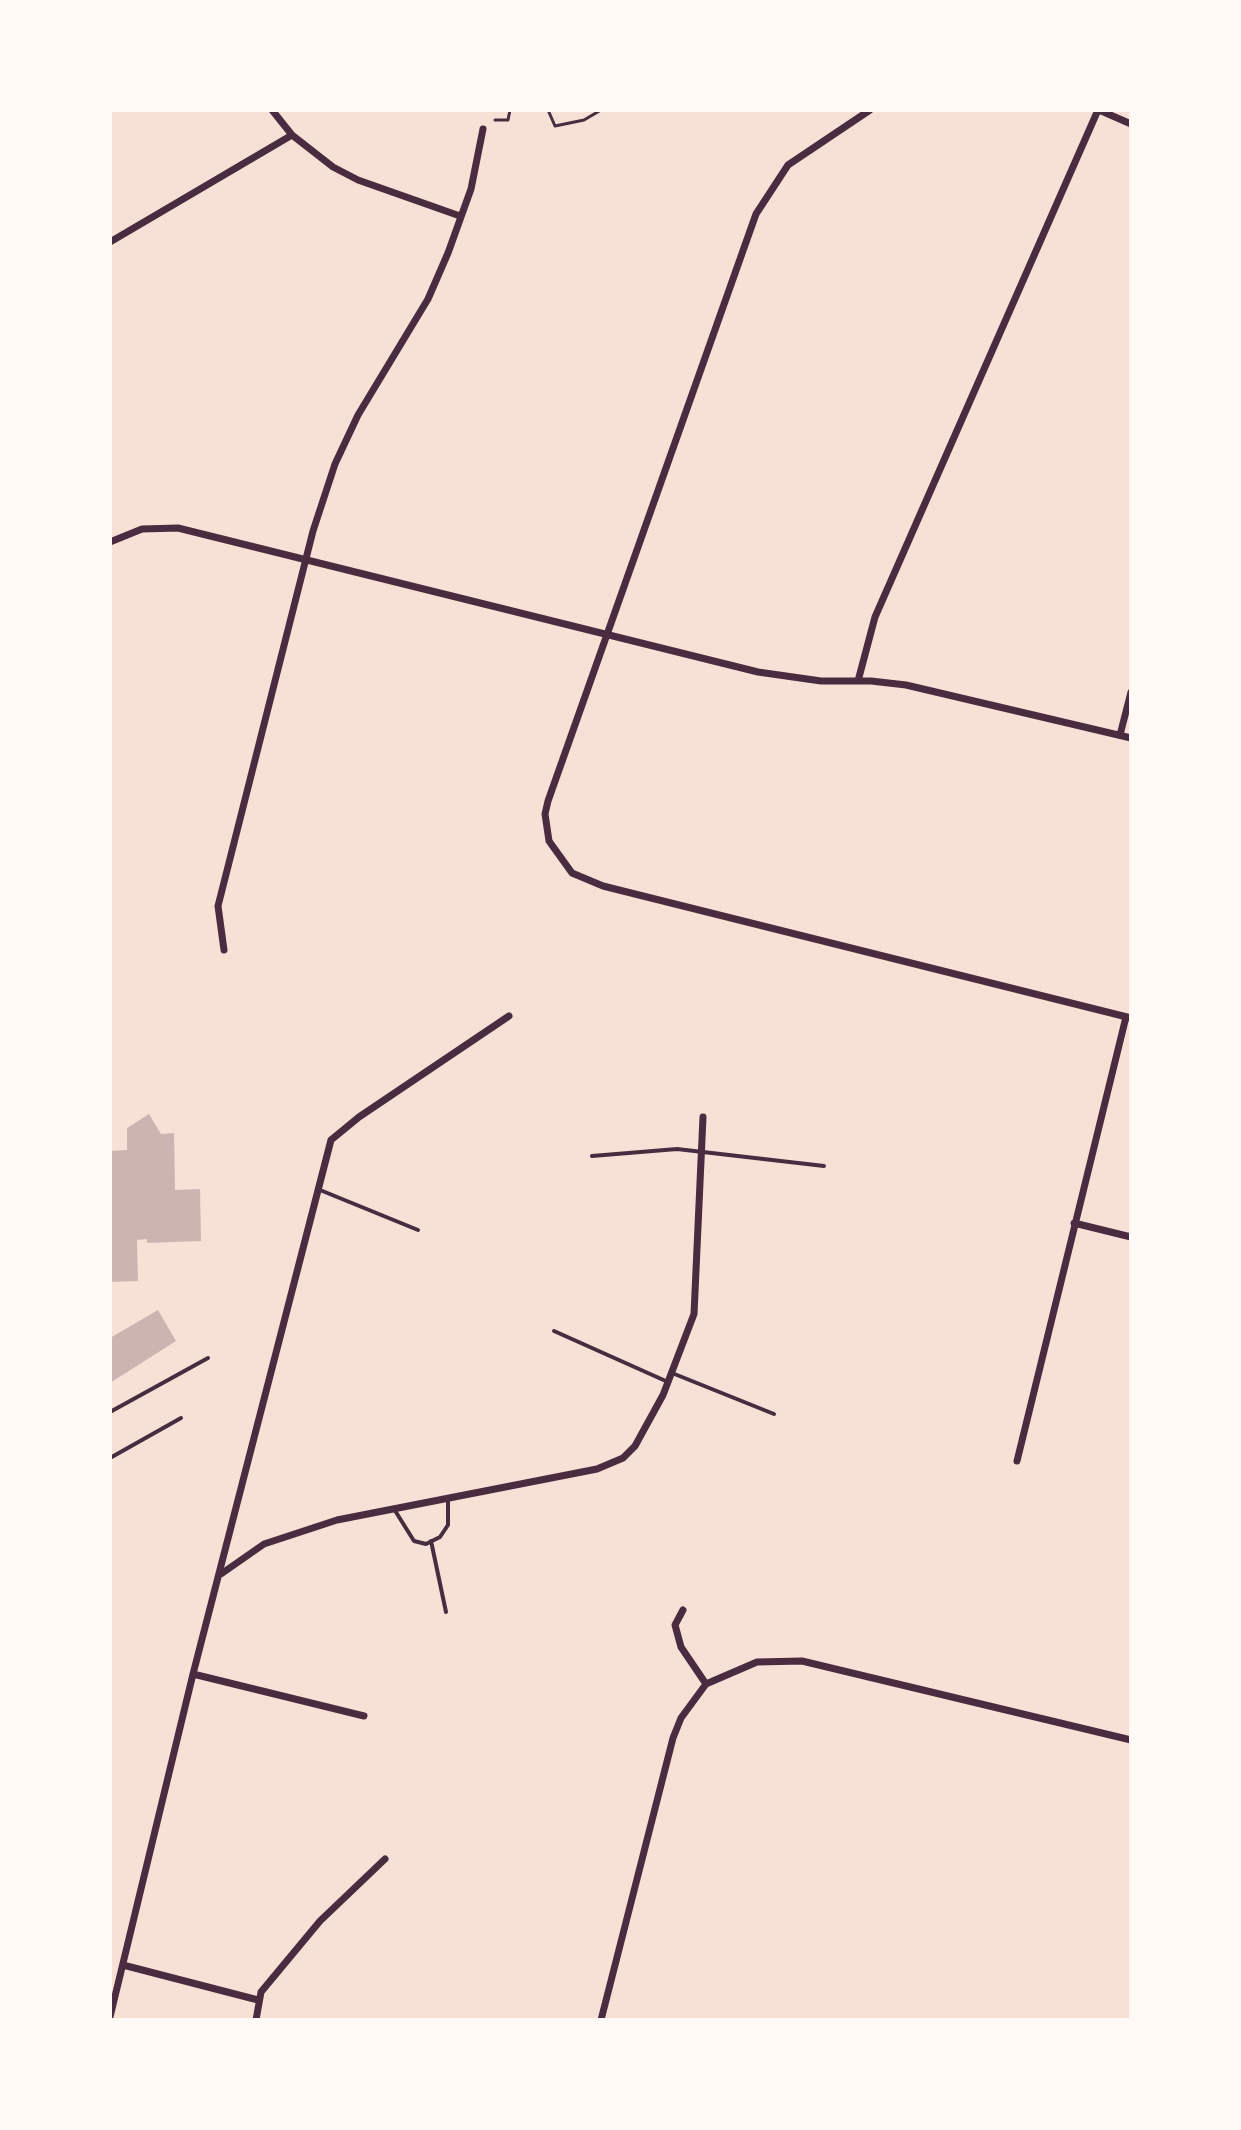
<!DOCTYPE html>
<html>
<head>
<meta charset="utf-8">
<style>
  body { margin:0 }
  #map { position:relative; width:1241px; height:2130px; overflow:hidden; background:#f7e1d7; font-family:"Titillium Web",sans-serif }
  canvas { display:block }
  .frame { position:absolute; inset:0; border:112px solid #fffaf5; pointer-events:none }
</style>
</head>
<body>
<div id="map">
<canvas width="1241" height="2130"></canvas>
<div class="frame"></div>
</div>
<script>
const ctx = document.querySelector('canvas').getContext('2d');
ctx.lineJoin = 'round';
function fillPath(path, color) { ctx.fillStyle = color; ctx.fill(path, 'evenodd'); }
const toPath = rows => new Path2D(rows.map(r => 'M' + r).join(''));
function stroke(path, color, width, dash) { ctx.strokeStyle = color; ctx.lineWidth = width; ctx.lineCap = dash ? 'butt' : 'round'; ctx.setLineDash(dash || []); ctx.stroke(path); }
const building = toPath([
  [149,1114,161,1134,174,1133,175,1190,200,1189,201,1241,147,1243,147,1239,137,1240,138,1281,110,1282,110,1151,127,1150,127,1128],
  [158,1310,176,1341,110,1383,110,1338]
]);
const path = toPath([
  [548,110,555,126,584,120,601,110],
  [495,120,508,120,510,110]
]);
const service = toPath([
  [592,1156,677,1149,824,1166],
  [320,1190,418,1230],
  [554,1331,668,1382],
  [672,1373,774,1414],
  [110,1412,208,1358],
  [110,1458,181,1418],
  [394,1509,414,1541,426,1544,440,1537,448,1525,448,1500],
  [431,1541,446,1612]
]);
const minor = toPath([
  [272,110,292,135,333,167,358,180,460,216],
  [870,110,788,165,756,214,548,801,545,814,549,841,572,873,603,886,1131,1018],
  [1099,110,1131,124],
  [110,242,292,135],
  [110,542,142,529,178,528,758,672,821,681,871,681,906,685,1131,738],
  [858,681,875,617,1098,110],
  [1120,735,1131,692],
  [224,950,218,906,313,531,335,464,358,415,428,299,448,253,471,189,483,129],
  [1074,1223,1131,1237],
  [1017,1461,1126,1017],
  [221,1574,264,1544,337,1520,597,1469,623,1458,635,1446,663,1395,694,1314,703,1117],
  [683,1610,675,1625,681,1647,706,1684],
  [193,1674,364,1716],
  [123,1965,258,2000],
  [110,2017,193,1674,331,1140,359,1117,509,1016],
  [256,2020,261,1992,320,1921,385,1859],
  [601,2020,673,1738,681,1718,706,1684,757,1662,802,1661,1131,1740]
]);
fillPath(building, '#ccb4b1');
stroke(path, '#4a2c40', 3);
stroke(service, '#4a2c40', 4);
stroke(minor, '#4a2c40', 7);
</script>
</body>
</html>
